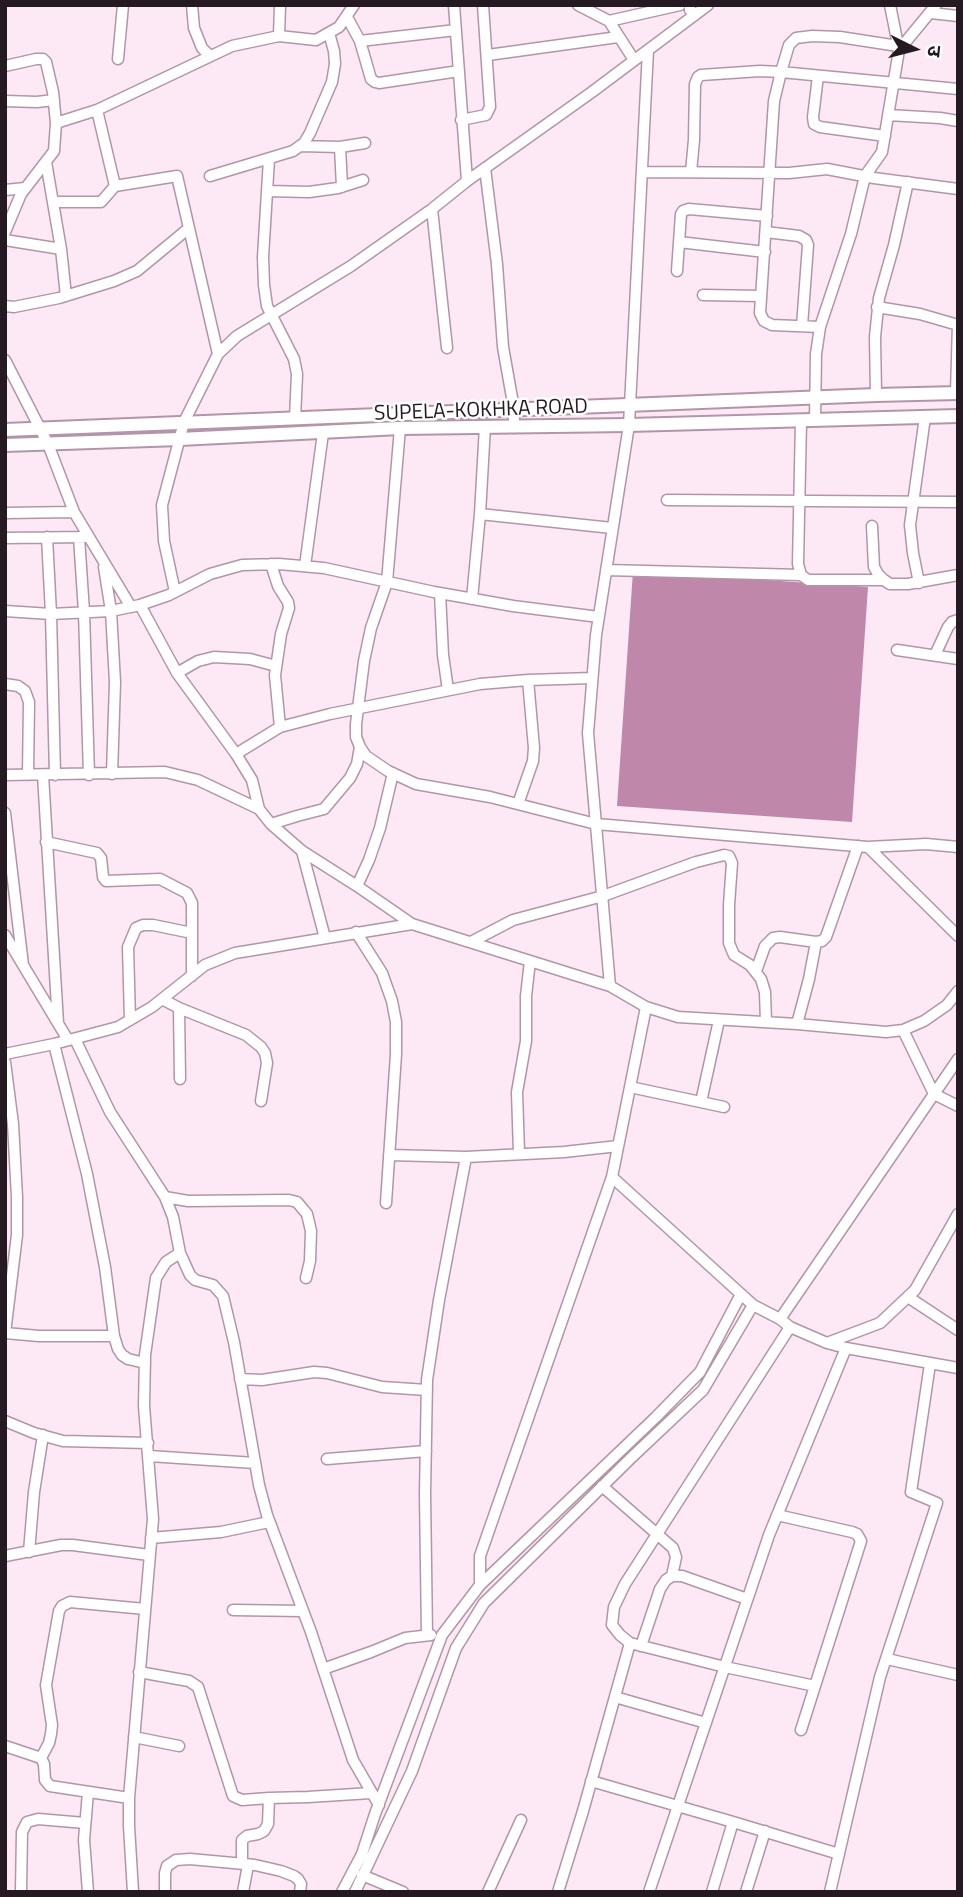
<!DOCTYPE html>
<html>
<head>
<meta charset="utf-8">
<style>
  body { margin:0 }
  #map { position:relative; width:963px; height:1897px; overflow:hidden; background:#fce9f5; font-family:"Titillium Web","Noto Sans Devanagari",sans-serif }
  canvas { display:block }
  .frame { position:absolute; inset:0; border:7px solid #251a21; pointer-events:none }
  .north { position:absolute; left:879px; top:14px; width:70px; height:70px; -webkit-text-stroke:5px #fdfdfd; paint-order:stroke; rotate:96deg; font-size:19px; font-weight:700; line-height:28px; text-align:center; color:#251a21 }
  .north::after { content:''; display:block; margin:auto; width:24px; height:32px; background:#251a21; clip-path:polygon(50% 0,100% 100%,50% 72%,0 100%) }
</style>
</head>
<body>
<div id="map">
<canvas width="963" height="1897"></canvas>
<div class="frame"></div>
<div class="north">उ</div>
</div>
<script>
const ctx = document.querySelector('canvas').getContext('2d');
ctx.lineJoin = 'round';
function fillPath(path, color) { ctx.fillStyle = color; ctx.fill(path, 'evenodd'); }
const toPath = rows => new Path2D(rows.map(r => 'M' + r).join(''));
function stroke(path, color, width, dash) { ctx.strokeStyle = color; ctx.lineWidth = width; ctx.lineCap = dash ? 'butt' : 'round'; ctx.setLineDash(dash || []); ctx.stroke(path); }
function write(font, color, halo, rows, align = 'center') {
  ctx.font = font + ' "Titillium Web",sans-serif'; ctx.lineWidth = 5; ctx.setLineDash([]); ctx.textBaseline = 'middle'; ctx.strokeStyle = halo; ctx.fillStyle = color; for (const [text, x, y, turn = 0] of rows) {
    ctx.save(); ctx.translate(x, y); ctx.rotate((+turn || 0) * Math.PI / 180); ctx.textAlign = isNaN(turn) ? turn : align; if (halo) ctx.strokeText(text, 0, 0); ctx.fillText(text, 0, 0); ctx.restore();
  }
}
const water = toPath([
  [633,571,868,587,852,822,617,806]
]);
const minor = toPath([
  [192,5,194,28,202,48,210,56],
  [454,5,467,181],
  [578,5,609,21,634,60],
  [690,5,690,10,695,15],
  [931,13,958,16],
  [347,17,360,41,371,79,375,82,379,83,459,71],
  [609,21,680,5],
  [279,36,316,40,339,27,354,5],
  [360,41,456,30],
  [899,50,936,5],
  [488,55,618,37],
  [118,59,123,5],
  [5,66,36,59,43,59,46,62,53,92,56,123],
  [818,76,813,117,814,124,820,127,885,136],
  [5,101,37,102,54,100],
  [97,110,115,186,177,176,218,354],
  [888,115,940,118,958,121],
  [461,120,486,115,490,107,483,5],
  [300,146,340,147,365,143],
  [340,147,342,187],
  [269,159,263,257,264,285,267,306,294,359,297,374,295,419],
  [46,162,61,249,66,296],
  [485,168,497,264,503,347,514,409,514,427],
  [642,172,789,173,827,169,874,178,958,189],
  [691,172,694,140,695,84,698,77,701,75,760,71,781,72,958,89],
  [210,176,293,151,304,143,310,133,332,82,335,64,334,51,329,33],
  [5,190,25,188],
  [267,191,309,192,338,188,363,180],
  [53,202,101,202,115,186],
  [432,209,447,348],
  [5,232,21,194,54,151,56,123,97,110,232,46,279,36,280,5],
  [766,232,799,236,806,240,808,245,802,326],
  [5,240,61,249],
  [679,242,765,252],
  [677,271,681,214,683,211,689,209,767,216],
  [703,295,761,296],
  [5,306,14,307,59,298,114,281,137,271,189,228],
  [877,307,920,314,958,325],
  [820,327,772,325,764,321,760,313,774,101,781,72,789,45,796,38,812,36,840,37,898,46],
  [5,360,48,444,74,512,131,607,140,605,177,673,236,754,252,780,259,809,271,824,302,851,357,886,412,924,610,986],
  [956,393,958,324],
  [876,395,875,337,879,298,894,245,908,182],
  [801,420,798,564,801,575,808,580,884,580],
  [815,420,816,354,820,327,851,234,865,176,882,152,899,50,890,5],
  [400,428,387,582,371,628,364,661,356,724,356,737,360,747,366,756,388,771,416,784,490,797,596,824,868,847,926,844,958,847],
  [667,500,958,502],
  [5,513,74,512],
  [480,514,612,528],
  [872,526,874,567,878,574,884,580,890,584,908,584,958,575],
  [47,537,51,614,55,775],
  [79,537,84,612,89,775],
  [5,538,85,537],
  [271,564,278,586,288,602,289,608,281,634,275,675,280,727],
  [305,566,323,433],
  [104,567,111,611,115,682,112,774],
  [606,570,801,575],
  [919,583,913,553,910,525,925,417],
  [175,592,164,541,162,505,184,422,218,354,237,336,351,266,432,209,467,181,592,92,708,5],
  [440,593,443,655,448,690],
  [472,599,480,514,485,426],
  [5,611,51,614,111,611,140,605,169,595,210,574,242,565,279,564,324,568,434,592,513,606,599,617],
  [897,650,958,659],
  [935,655,948,627,952,622,958,620],
  [177,673,198,661,214,657,250,659,276,666],
  [5,684,18,686,25,691,29,702,28,775],
  [236,754,280,727,330,714,480,684,528,680,592,678],
  [5,775,165,772,198,780,259,809],
  [43,775,58,1023],
  [518,804,533,761,534,748,528,680],
  [5,813,23,965],
  [271,824,297,816,324,809,350,778,357,764,360,747],
  [46,842,97,853,101,858,103,877,106,881,160,879,187,893,192,903,192,976],
  [868,847,958,936],
  [302,851,325,938],
  [357,886,369,860,380,828,393,773],
  [356,932,382,973,392,1001,396,1022,396,1054,386,1203],
  [5,935,68,1040],
  [471,942,513,920,603,896,696,862,724,855,729,856,732,863,729,905,729,943,734,955,750,965,761,979,765,992,766,1022],
  [816,942,822,941,826,937,858,846],
  [756,971,765,946,773,938,780,937,816,942,809,979,797,1024],
  [162,999,179,1008,246,1035,261,1047,265,1053,267,1063,261,1101],
  [646,1007,678,1017,797,1024,886,1032,903,1030,924,1021,947,1005,958,991],
  [179,1008,180,1079],
  [130,1020,128,947,136,928,143,925,153,925,192,933],
  [903,1030,934,1094,958,1106],
  [75,1039,110,1112,165,1197,173,1217,180,1253,190,1275,195,1280,213,1285,223,1296,234,1342,259,1485,267,1515,311,1632,353,1760,379,1805],
  [54,1044,87,1174,105,1267,114,1336,118,1349,122,1355,128,1359,145,1363],
  [5,1054,54,1044,118,1027,152,1007,205,965,235,953,412,924],
  [5,1062,13,1124,17,1197,17,1235,5,1333],
  [630,1087,724,1107],
  [701,1102,719,1020],
  [519,1153,517,1092,526,1041,526,996,530,961],
  [389,1155,466,1157,564,1152,618,1146],
  [612,1177,753,1305,780,1319,790,1327,827,1343,846,1348,958,1368],
  [165,1197,188,1201,289,1200,297,1202,307,1214,311,1231,310,1261,306,1278],
  [908,1297,958,1330],
  [780,1319,958,1059],
  [5,1333,39,1336,114,1336],
  [827,1343,880,1323,915,1290,958,1214],
  [240,1379,262,1380,314,1372,327,1373,382,1387,427,1390],
  [5,1421,34,1433,63,1441,148,1443],
  [149,1456,255,1463],
  [327,1459,426,1451],
  [602,1486,673,1548,676,1557,672,1576],
  [777,1515,852,1532,857,1534,861,1541,801,1730],
  [151,1538,221,1532,269,1522],
  [29,1552,34,1492,43,1435],
  [5,1556,61,1545,73,1545,149,1555],
  [480,1585,480,1556,612,1177,646,1007,610,986,588,733,596,635,629,425,648,50],
  [233,1610,303,1611],
  [427,1635,425,1494,427,1380,439,1300,466,1157],
  [630,1643,620,1635,612,1625,614,1607,625,1584,790,1327],
  [641,1646,660,1589,666,1580,672,1576,682,1576,747,1599],
  [887,1659,958,1675],
  [323,1669,371,1652,405,1638,431,1635],
  [139,1672,189,1681,198,1687,233,1796,242,1800,269,1798],
  [615,1697,706,1723],
  [134,1737,179,1746],
  [5,1746,41,1758,44,1764,45,1780,50,1786,129,1798],
  [41,1758,49,1743,51,1734,52,1725,46,1685,59,1611,62,1606,70,1602,145,1609],
  [591,1781,733,1822,712,1892],
  [88,1792,84,1840,88,1892],
  [733,1822,839,1854],
  [242,1864,242,1840,247,1836,258,1834,264,1831,268,1824,269,1798,308,1797,371,1793],
  [362,1875,403,1892],
  [21,1892,22,1832,27,1822,38,1819,85,1823],
  [133,1892,129,1826,129,1798,153,1519,144,1406,145,1355,156,1278,166,1262,180,1253],
  [165,1892,165,1873,167,1866,176,1860,190,1859,255,1865,281,1871,294,1876,298,1879,301,1884,300,1892],
  [243,1892,248,1865],
  [342,1892,362,1854,375,1814,442,1635,480,1585,656,1417,700,1372,741,1294],
  [355,1892,412,1771,456,1648,484,1603,631,1458,703,1390,753,1305],
  [488,1892,521,1820],
  [558,1892,583,1811,630,1643,725,1667,815,1686],
  [649,1892,769,1535,846,1348],
  [746,1892,765,1831],
  [830,1892,880,1677,937,1503,911,1492,930,1364]
]);
const tertiary = toPath([
  [5,430,876,395,958,393],
  [5,445,180,439,400,428,629,425,958,416]
]);
const streetNames = [
  ["SUPELA-KOKHKA ROAD",481,411,-2]
];
fillPath(water, '#bf88ab');
stroke(minor, '#b395a7', 13);
stroke(tertiary, '#b395a7', 16);
stroke(minor, '#fff', 10);
stroke(tertiary, '#fff', 12);
write('21px', '#251a21', '#fdfdfd', streetNames);
</script>
</body>
</html>
